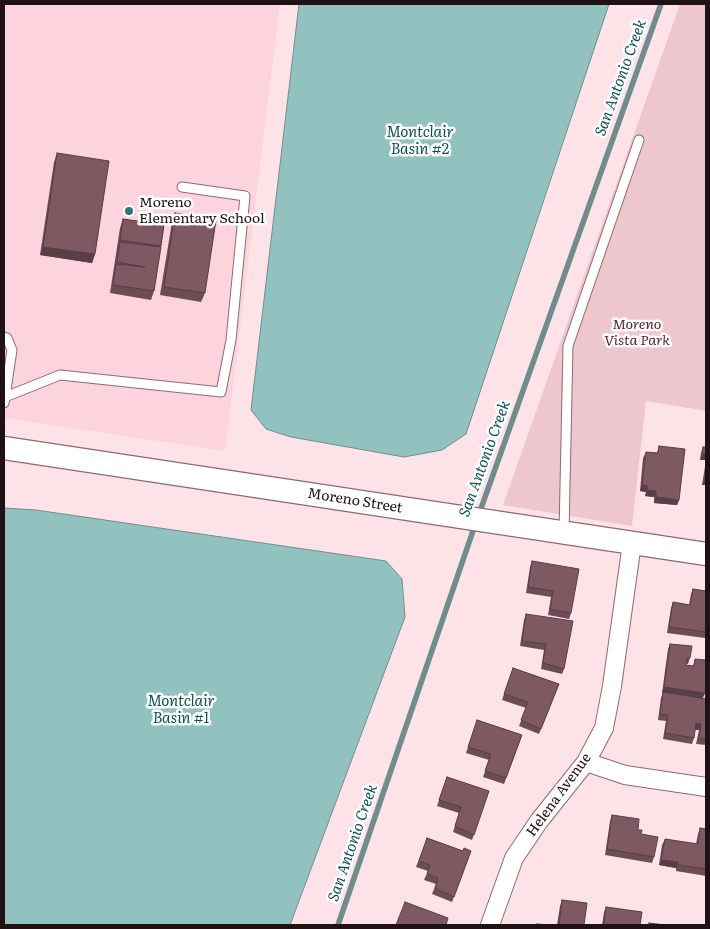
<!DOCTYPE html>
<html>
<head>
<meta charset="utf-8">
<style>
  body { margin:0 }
  #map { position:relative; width:710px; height:929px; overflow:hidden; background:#fde3e8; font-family:Literata,serif }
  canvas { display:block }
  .frame { position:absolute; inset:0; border:5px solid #201115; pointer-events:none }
</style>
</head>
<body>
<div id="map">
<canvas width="710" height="929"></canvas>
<div class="frame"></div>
</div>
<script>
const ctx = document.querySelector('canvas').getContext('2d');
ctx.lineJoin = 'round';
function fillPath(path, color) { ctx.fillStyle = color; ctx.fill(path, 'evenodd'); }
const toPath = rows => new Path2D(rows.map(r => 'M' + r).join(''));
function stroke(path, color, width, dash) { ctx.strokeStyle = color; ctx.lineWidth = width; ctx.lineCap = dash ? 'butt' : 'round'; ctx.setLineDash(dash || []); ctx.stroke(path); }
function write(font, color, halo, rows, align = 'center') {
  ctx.font = font + ' Literata,serif'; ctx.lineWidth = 5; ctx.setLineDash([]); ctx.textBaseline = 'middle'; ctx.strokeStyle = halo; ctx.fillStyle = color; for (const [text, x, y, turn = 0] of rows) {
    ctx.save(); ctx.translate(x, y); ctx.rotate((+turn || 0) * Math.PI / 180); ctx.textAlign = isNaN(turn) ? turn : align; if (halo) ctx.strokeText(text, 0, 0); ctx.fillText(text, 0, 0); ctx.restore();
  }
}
const built = toPath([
  [4,4,280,4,225,451,4,418]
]);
const green = toPath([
  [680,4,706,4,706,411,646,401,632,526,503,505]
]);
const water = toPath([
  [299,4,609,4,466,434,442,450,404,457,291,437,266,429,251,410,299,4],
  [4,508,36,510,386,561,402,579,405,617,290,925,4,925,4,508]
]);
const stream = toPath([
  [479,514,661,4],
  [338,925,475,525]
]);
const service = toPath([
  [4,337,7,338,12,350,4,403],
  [5,397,60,375,221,392,231,340,245,196,182,187],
  [564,533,568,346,639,140]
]);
const minor = toPath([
  [586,762,625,775,706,787],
  [490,925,514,858,539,821,586,762,604,728,612,686,632,543]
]);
const tertiary = toPath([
  [4,448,706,554]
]);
const wall = toPath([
  [57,153,95,254,92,263,40,255,54,162],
  [175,213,205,293,201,302,160,295,172,222],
  [123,219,164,225,154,291,151,300,110,293,120,228],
  [659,446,679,500,677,505,654,503,654,497,645,496,646,492,640,491,643,458,646,452,657,453],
  [703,447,706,447,706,485,702,485,706,460,700,460,701,453],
  [532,561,571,613,569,619,548,615,551,597,526,593,530,567],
  [693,589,706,591,706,634,705,638,667,633,671,608,673,602,689,605,691,594],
  [526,614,564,669,562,674,541,669,544,650,520,646,524,620],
  [670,644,690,658,688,664,686,664,686,665,693,666,695,659,705,693,703,698,706,699,706,745,696,744,699,730,695,730,694,738,692,744,663,739,666,721,658,720,661,698,663,693,662,693,668,649],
  [513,668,559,684,539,734,519,726,526,708,502,700],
  [477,720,522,735,504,784,483,777,489,760,466,753],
  [447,777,489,791,472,840,453,832,459,813,437,806],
  [612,815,638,830,654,857,652,863,605,855,610,821],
  [700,828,706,829,706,876,676,871,676,868,659,865,662,845,665,839,696,844,698,834],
  [427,838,463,851,471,851,452,902,432,894,436,884,424,880,428,871,416,867],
  [562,900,584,925,557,925,560,906],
  [606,907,640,925,602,925,604,912]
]);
const shadedWall = toPath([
  [43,247,95,254,92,263,40,255],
  [702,454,706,454,706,460,700,460],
  [705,479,706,479,706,485,702,485],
  [642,485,648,486,646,492,640,491],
  [647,490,656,491,654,497,645,496],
  [656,497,679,500,677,505,654,503],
  [664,687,705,693,702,698,662,693],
  [696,723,701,724,699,730,694,729],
  [661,860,678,862,676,868,659,865]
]);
const building = toPath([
  [57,153,109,161,95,254,43,247,57,153],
  [175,213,216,220,205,293,164,287,175,213],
  [123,219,164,225,161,246,120,240,123,219],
  [120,242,161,247,154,291,113,285,116,264,145,267,117,262,120,242],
  [659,446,685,449,679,500,656,497,656,491,647,490,648,486,642,485,646,452,658,453,659,446],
  [703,447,706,447,706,454,702,454,703,447],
  [706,466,706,479,705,479,706,466],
  [532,561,579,569,571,613,550,609,553,591,528,587,532,561],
  [693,589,706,591,706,632,669,627,673,602,690,605,693,589],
  [526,614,573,621,564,669,543,663,546,644,522,641,526,614],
  [670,644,692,646,690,658,687,658,686,665,694,666,695,659,706,660,706,682,705,693,664,687,670,644],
  [513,668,559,684,541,729,521,720,528,702,504,694,513,668],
  [663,692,706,699,706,739,699,738,701,724,696,723,694,738,665,733,668,715,660,714,663,692],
  [477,720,522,735,506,778,485,771,491,754,468,747,477,720],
  [447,777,489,791,474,835,455,826,461,807,439,800,447,777],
  [612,815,639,819,638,830,642,830,641,834,658,837,654,857,607,849,612,815],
  [700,828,706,829,706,869,678,865,678,862,661,860,665,839,698,844,700,828],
  [427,838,463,851,464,848,471,851,454,897,435,888,438,878,427,874,430,865,419,861,427,838],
  [562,900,587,903,584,925,559,925,562,900],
  [405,902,448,918,446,925,396,925,405,902],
  [606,907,642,912,640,925,604,925,606,907],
  [649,923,665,925,649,925,649,923],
  [537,924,551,925,537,925,537,924]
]);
const markers = [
  [129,211,5,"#2e7776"]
];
const poiNames = [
  ["Moreno",139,203],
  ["Elementary School",139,219]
];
const parkNames = [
  ["Moreno",637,325],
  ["Vista Park",637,341]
];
const streetNames = [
  ["Moreno Street",355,501,9],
  ["Helena Avenue",559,795,-54]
];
const waterNames = [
  ["San Antonio Creek",621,78,-70],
  ["Montclair",420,133],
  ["Basin #2",420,150],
  ["San Antonio Creek",485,459,-70],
  ["Montclair",181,702],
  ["Basin #1",181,719],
  ["San Antonio Creek",353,843,-71]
];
fillPath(built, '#fdd4dd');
fillPath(green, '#edc6ce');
fillPath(water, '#92c2c0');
stroke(water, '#708d8d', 1);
stroke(stream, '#708d8d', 5.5);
stroke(service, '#8e6971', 11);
stroke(minor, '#8e6971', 20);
stroke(tertiary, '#8e6971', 25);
stroke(service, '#fff', 9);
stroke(minor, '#fff', 18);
stroke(tertiary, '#fff', 22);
fillPath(wall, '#6c4d54');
fillPath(shadedWall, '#583e45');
fillPath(building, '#7e5962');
stroke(building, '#583e45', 1);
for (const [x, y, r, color] of markers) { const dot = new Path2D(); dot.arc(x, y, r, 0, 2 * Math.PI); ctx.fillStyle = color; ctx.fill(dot); stroke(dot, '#fff', 2); }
write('14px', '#201115', '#fff', poiNames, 'left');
write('italic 14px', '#5a2535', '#fff', parkNames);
write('14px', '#201115', '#fff', streetNames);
write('italic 15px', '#0a5251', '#fff', waterNames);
</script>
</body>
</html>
